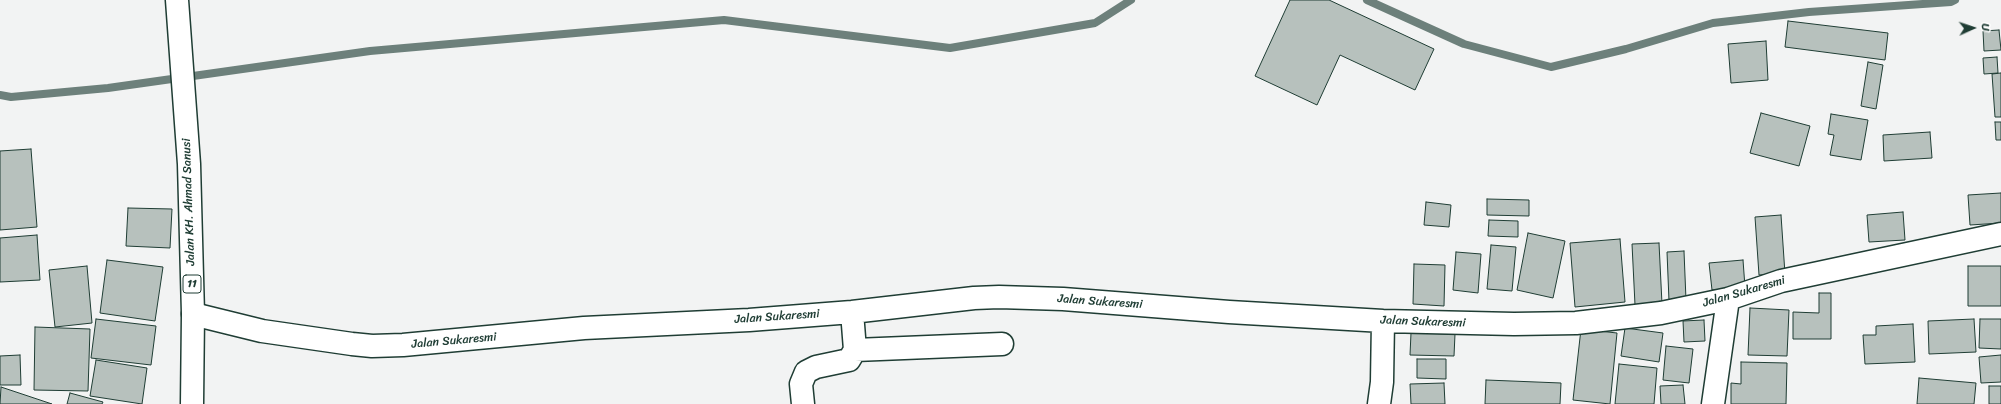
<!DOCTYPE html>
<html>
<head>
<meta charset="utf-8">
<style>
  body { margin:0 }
  #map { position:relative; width:2001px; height:404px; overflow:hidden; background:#f2f3f3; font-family:Sriracha,sans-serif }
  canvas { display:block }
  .north { position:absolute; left:1953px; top:8px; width:40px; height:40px; -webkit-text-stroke:3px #fff; paint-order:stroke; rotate:87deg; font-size:11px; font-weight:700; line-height:16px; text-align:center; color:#1f3d34 }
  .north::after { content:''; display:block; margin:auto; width:14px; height:18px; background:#1f3d34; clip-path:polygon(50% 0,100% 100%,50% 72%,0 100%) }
</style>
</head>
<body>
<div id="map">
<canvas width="2001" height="404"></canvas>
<div class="north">U</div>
</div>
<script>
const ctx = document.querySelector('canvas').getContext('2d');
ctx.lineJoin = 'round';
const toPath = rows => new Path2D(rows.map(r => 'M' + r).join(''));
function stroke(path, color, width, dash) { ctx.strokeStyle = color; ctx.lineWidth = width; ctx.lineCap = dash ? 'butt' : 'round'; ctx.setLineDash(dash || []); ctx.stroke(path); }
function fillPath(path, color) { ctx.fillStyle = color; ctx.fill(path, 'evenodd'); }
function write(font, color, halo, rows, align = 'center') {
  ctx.font = font + ' Sriracha,sans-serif'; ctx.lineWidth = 3; ctx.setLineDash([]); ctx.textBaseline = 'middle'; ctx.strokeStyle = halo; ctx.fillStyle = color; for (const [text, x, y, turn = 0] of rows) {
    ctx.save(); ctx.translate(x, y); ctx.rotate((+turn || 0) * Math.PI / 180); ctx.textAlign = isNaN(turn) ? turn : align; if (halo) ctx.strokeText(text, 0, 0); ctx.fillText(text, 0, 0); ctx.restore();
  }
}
const stream = toPath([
  [1367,0,1464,44,1551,67,1626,49,1713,23,1809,12,1951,2,1955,0],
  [0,95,11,97,108,88,370,51,724,20,950,48,1095,23,1131,0]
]);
const building = toPath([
  [1290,0,1329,0,1434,49,1415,90,1340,55,1317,105,1255,76,1290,0],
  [1788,21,1888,33,1885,60,1785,47,1788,21],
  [1999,30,2001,50,1984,51,1983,31,1999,30],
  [1766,41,1768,80,1731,83,1728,44,1766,41],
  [1997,57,1998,73,1984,74,1983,58,1997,57],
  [1868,62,1883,65,1876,109,1861,106,1868,62],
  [2001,73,2001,117,1995,117,1992,74,2001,73],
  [1761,113,1810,126,1799,166,1750,153,1761,113],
  [1831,114,1868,120,1861,160,1830,155,1834,135,1828,134,1831,114],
  [1995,122,2001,122,2001,140,1996,140,1995,122],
  [1930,132,1932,158,1884,161,1883,135,1930,132],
  [31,149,37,227,0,230,0,151,31,149],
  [2001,193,2001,223,1970,225,1968,195,2001,193],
  [1487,199,1529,200,1529,216,1487,215,1487,199],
  [1426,202,1451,205,1449,227,1424,225,1426,202],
  [128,208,172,209,170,248,126,246,128,208],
  [1903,212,1905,240,1869,242,1867,215,1903,212],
  [1781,215,1785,274,1759,275,1755,217,1781,215],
  [1489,220,1518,221,1518,237,1488,236,1489,220],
  [1528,233,1565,241,1553,298,1517,290,1528,233],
  [37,235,40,280,0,282,0,238,37,235],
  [1620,239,1625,302,1575,307,1570,243,1620,239],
  [1659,243,1662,304,1635,305,1632,244,1659,243],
  [1491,245,1516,247,1512,291,1487,289,1491,245],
  [1684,251,1686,300,1669,301,1667,252,1684,251],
  [1456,252,1481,254,1478,293,1453,290,1456,252],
  [107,260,163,267,155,321,100,313,107,260],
  [1743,260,1745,287,1712,290,1709,263,1743,260],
  [1414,264,1445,265,1444,306,1413,304,1414,264],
  [87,266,92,323,55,327,49,270,87,266],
  [1968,266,2001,266,2001,306,1968,306,1968,266],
  [1819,293,1831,293,1831,339,1793,339,1793,312,1819,313,1819,293],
  [1750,308,1789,310,1787,356,1748,355,1750,308],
  [96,319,156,326,151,365,91,358,96,319],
  [1974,319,1976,352,1929,354,1928,321,1974,319],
  [1980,319,2001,319,2001,349,1979,348,1980,319],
  [1704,320,1705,341,1684,342,1683,321,1704,320],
  [1913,324,1915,362,1865,364,1863,335,1876,335,1876,326,1913,324],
  [35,327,90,329,88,391,34,390,35,327],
  [1625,328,1663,333,1659,362,1621,356,1625,328],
  [1581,329,1617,333,1610,404,1573,400,1581,329],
  [1411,333,1455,334,1454,356,1410,355,1411,333],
  [1666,346,1693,349,1689,383,1663,380,1666,346],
  [20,355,21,385,0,385,0,356,20,355],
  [2001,355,2001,382,1981,383,1979,357,2001,355],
  [1417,359,1446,359,1446,379,1417,378,1417,359],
  [96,360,147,368,142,404,90,396,96,360],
  [1741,362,1787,363,1786,404,1731,404,1731,383,1741,384,1741,362],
  [1619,364,1657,368,1654,404,1615,404,1619,364],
  [1919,378,1976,383,1974,404,1917,404,1919,378],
  [1486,380,1561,383,1560,404,1485,404,1486,380],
  [1444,383,1445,404,1411,404,1410,384,1444,383],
  [1683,385,1685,404,1661,404,1660,386,1683,385],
  [1989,386,2001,386,2001,404,1989,404,1989,386],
  [1,387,52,404,0,404,1,387],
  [70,393,103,402,102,404,67,404,70,393]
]);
const minor = toPath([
  [193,314,262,331,352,344,372,346,403,345,584,328,749,320,852,312,974,298,999,297,1063,299,1229,312,1383,321,1514,324,1576,323,1661,313,1728,299,1781,281,2001,234],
  [855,350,1002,344],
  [803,404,801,384,806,372,816,367,849,360,855,350,852,312],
  [1379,404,1382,382,1383,321],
  [1713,404,1728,299]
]);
const highway = toPath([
  [177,0,189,164,193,314,192,404]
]);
const shields = [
  [192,284,18]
];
const shieldNames = [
  ["11",192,284]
];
const streetNames = [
  ["Jalan KH. Ahmad Sanusi",189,202,-92],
  ["Jalan Sukaresmi",1744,292,-16],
  ["Jalan Sukaresmi",1100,302,4],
  ["Jalan Sukaresmi",777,317,-4],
  ["Jalan Sukaresmi",1423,322,2],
  ["Jalan Sukaresmi",454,341,-5]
];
stroke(stream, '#6d807b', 8);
fillPath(building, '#b7c1bd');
stroke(building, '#1f3d34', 1);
stroke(minor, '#1f3d34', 25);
stroke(highway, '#1f3d34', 25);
stroke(minor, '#fff', 22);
stroke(highway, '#fff', 22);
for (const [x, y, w] of shields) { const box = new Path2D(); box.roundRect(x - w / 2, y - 9, w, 18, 3); ctx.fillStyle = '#fff'; ctx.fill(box); stroke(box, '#1f3d34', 1); }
write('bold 11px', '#1f3d34', null, shieldNames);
write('12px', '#1f3d34', '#fff', streetNames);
</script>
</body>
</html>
